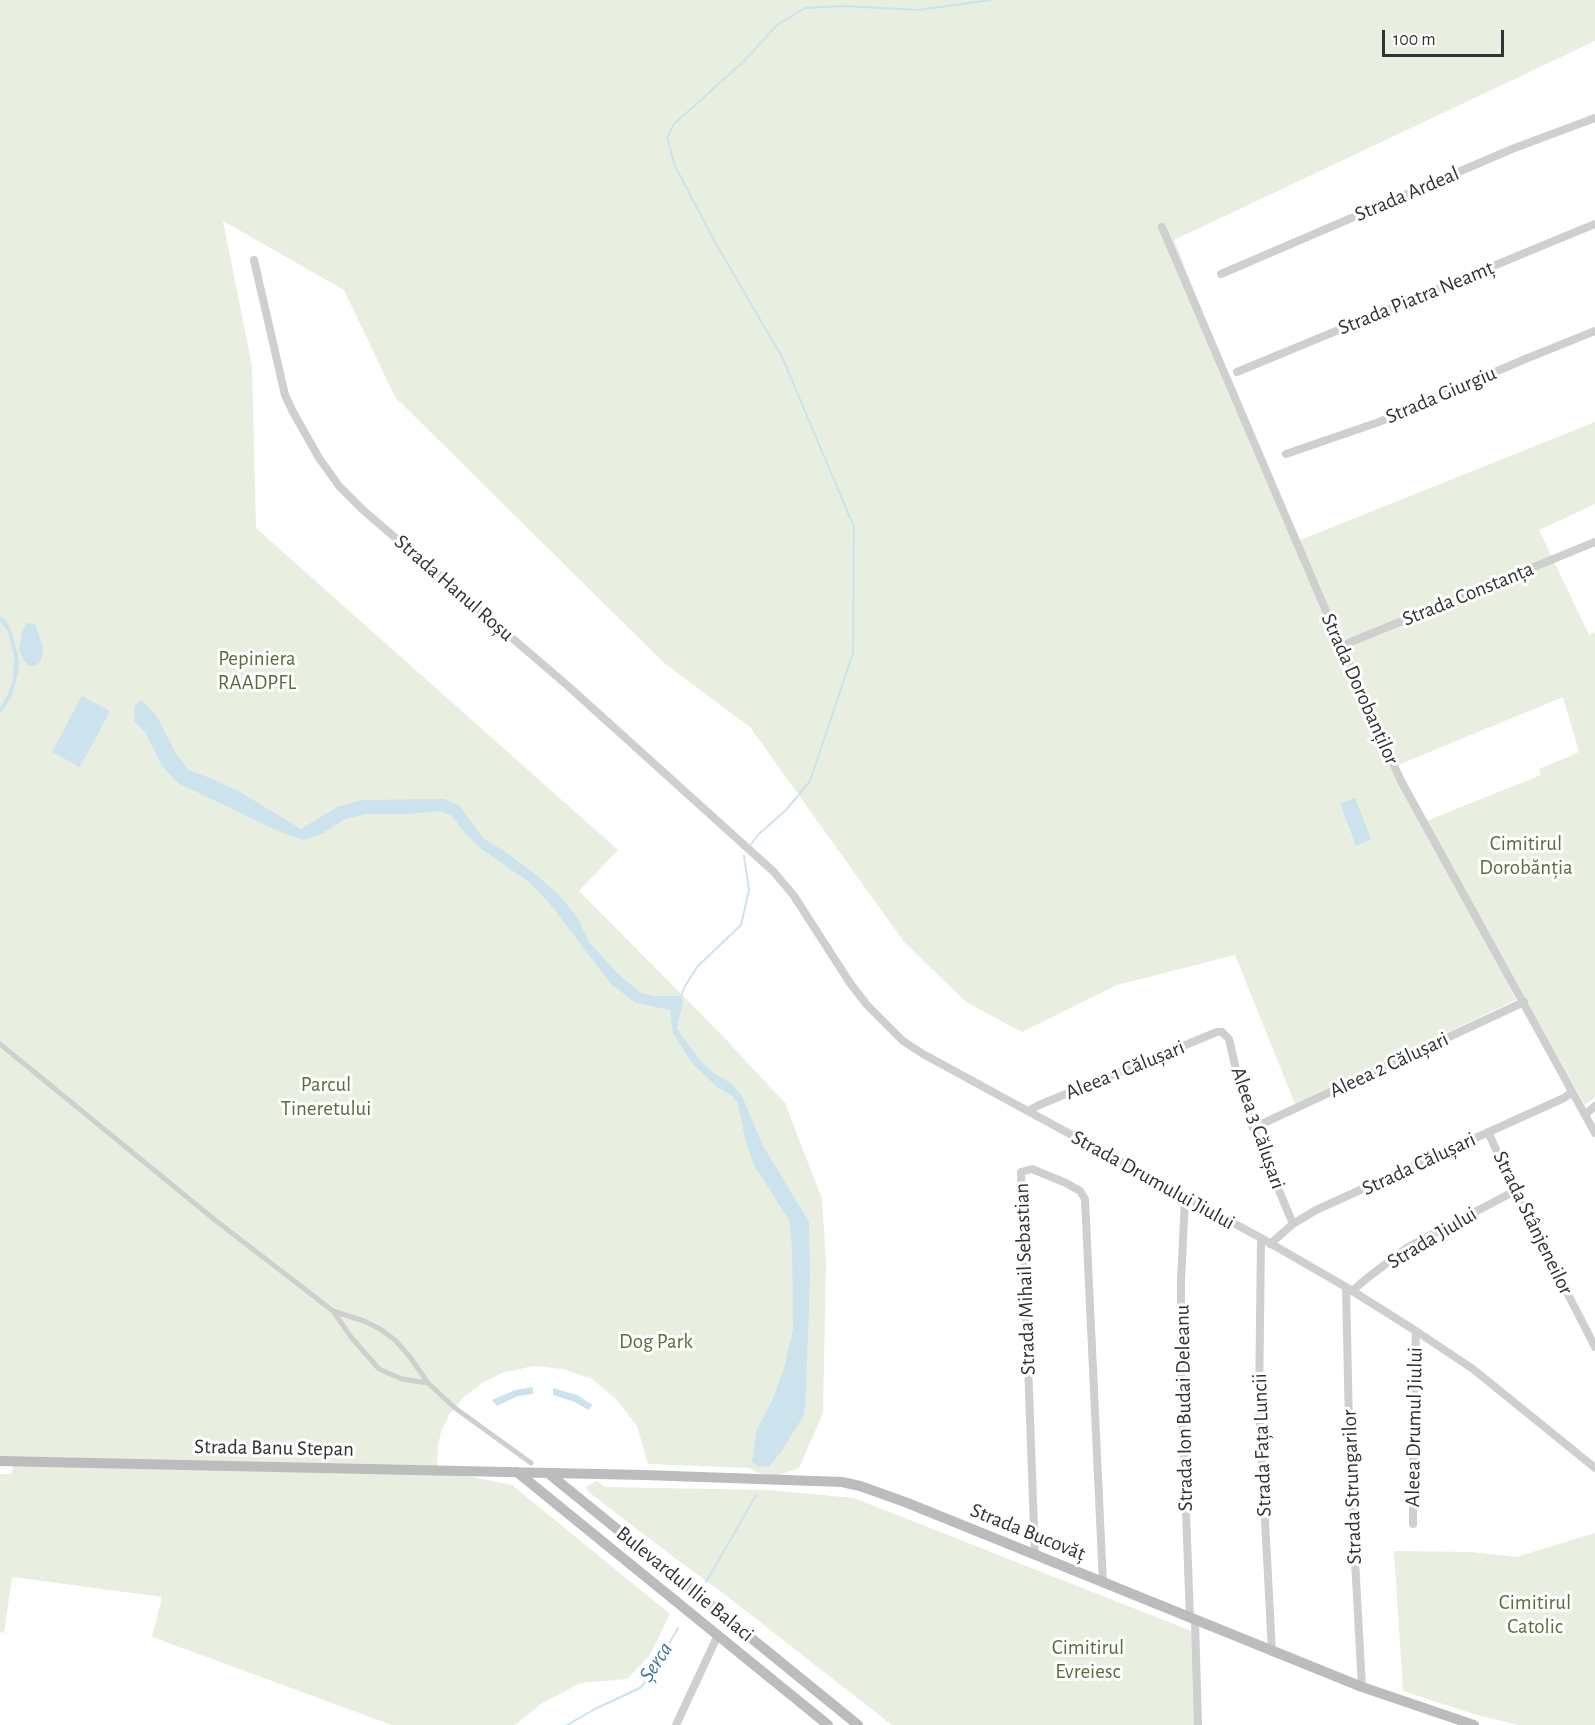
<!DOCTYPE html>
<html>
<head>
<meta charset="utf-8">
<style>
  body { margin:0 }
  #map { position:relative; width:1595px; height:1725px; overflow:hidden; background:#fff; font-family:"Alegreya Sans",sans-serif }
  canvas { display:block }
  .scale { position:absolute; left:1382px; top:30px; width:122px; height:27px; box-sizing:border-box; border:3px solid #323232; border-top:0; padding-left:8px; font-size:18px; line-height:21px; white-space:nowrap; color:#323232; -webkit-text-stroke:4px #fff; paint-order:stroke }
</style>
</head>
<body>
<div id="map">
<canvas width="1595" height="1725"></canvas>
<div class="scale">100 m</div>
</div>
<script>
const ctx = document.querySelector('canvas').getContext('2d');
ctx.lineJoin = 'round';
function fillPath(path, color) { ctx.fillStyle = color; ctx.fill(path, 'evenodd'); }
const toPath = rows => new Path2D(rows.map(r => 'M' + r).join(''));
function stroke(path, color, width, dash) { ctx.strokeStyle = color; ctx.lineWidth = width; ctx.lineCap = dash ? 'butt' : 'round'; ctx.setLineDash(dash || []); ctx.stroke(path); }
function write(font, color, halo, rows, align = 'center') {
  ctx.font = font + ' "Alegreya Sans",sans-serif'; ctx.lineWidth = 6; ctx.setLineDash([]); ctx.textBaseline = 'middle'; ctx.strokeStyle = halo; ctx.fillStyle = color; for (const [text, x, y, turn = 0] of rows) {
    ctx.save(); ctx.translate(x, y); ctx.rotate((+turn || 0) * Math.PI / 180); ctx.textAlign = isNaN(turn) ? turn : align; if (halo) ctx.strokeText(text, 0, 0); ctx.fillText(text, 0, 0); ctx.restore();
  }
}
const green = toPath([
  [0,0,1595,0,1595,41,1174,240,1295,542,1595,422,1595,504,1539,530,1589,635,1595,632,1595,1097,1585,1105,1435,837,1516,1000,1295,1104,1235,955,1117,985,1022,1032,966,1002,904,942,750,727,664,663,395,397,344,290,223,221,252,366,256,528,618,850,579,891,719,1032,785,1103,822,1199,826,1263,823,1413,799,1468,777,1476,759,1473,749,1468,648,1464,637,1426,616,1399,592,1379,563,1369,533,1366,502,1373,482,1383,464,1397,449,1415,441,1432,438,1445,437,1470,512,1485,670,1614,650,1655,627,1679,580,1683,541,1704,515,1725,392,1725,152,1637,162,1597,12,1577,4,1633,0,1632,0,1474,12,1474,13,1462,0,1461],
  [1563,697,1579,752,1539,769,1541,775,1426,821,1398,765],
  [597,1481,605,1487,769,1490,854,1498,1194,1632,1197,1725,892,1725,719,1590,672,1556,590,1493,585,1487],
  [1595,1533,1595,1725,1518,1725,1477,1715,1403,1691,1394,1551,1472,1552,1516,1557]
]);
const water = toPath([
  [0,616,6,620,11,630,18,655,19,667,16,681,11,698,0,714,0,708,7,696,13,680,14,656,8,632,0,621],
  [28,623,35,624,43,647,42,657,40,662,36,665,30,666,25,662,19,650,22,632,25,625],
  [82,696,110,711,80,767,52,752],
  [143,701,156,715,176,754,189,770,215,780,240,792,301,829,337,807,362,800,444,799,459,805,483,838,504,851,534,873,560,896,578,919,589,942,616,972,641,993,656,996,681,996,683,1001,677,1029,700,1060,712,1072,732,1084,742,1096,762,1144,809,1222,810,1275,806,1393,804,1415,781,1452,769,1466,760,1467,752,1462,756,1431,772,1401,785,1365,793,1329,792,1246,789,1220,754,1165,745,1139,738,1103,732,1096,717,1087,692,1063,673,1033,670,1010,636,1003,611,984,550,904,529,882,480,848,464,832,452,816,440,811,409,814,366,814,345,819,323,833,304,840,282,833,178,783,163,767,145,732,134,721,135,706,139,702],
  [1355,798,1371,839,1356,846,1340,803],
  [533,1387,533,1394,518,1396,497,1406,492,1400,515,1390],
  [553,1388,577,1395,593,1405,588,1410,575,1402,553,1395]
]);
const stream = toPath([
  [751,844,759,834,787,809,810,781,853,653,854,527,782,357,715,242,675,166,667,138,674,124,743,62,777,25,805,8,844,6,918,10,991,0],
  [681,996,685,986,697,967,741,925,749,890,744,856],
  [706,1582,757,1494],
  [567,1725,597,1708,640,1688,651,1675,678,1628]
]);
const pedestrian = toPath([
  [0,1044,215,1220,333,1311,351,1337,379,1369,402,1379,428,1383,455,1408,531,1463],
  [333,1311,364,1321,380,1329,395,1340,410,1357,428,1383]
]);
const minor = toPath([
  [1162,227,1341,646,1401,781,1595,1133],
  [254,260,285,395,293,412,319,458,339,486,363,510,568,686,774,872,794,896,850,983,867,1005,903,1041,923,1054,1261,1238,1346,1287,1416,1331,1473,1369,1595,1468],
  [1221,274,1512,149,1595,118],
  [1237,372,1595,224],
  [1286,454,1379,422,1523,360,1595,331],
  [1341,646,1595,542],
  [1028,1111,1039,1105,1217,1032,1222,1032,1229,1039,1241,1091,1253,1128,1293,1224],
  [1586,1114,1595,1106],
  [1253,1128,1524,1002],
  [1488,1132,1515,1191,1595,1347],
  [1185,1198,1181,1281,1181,1381,1190,1618],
  [1261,1238,1259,1406,1272,1652],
  [1270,1244,1293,1224,1316,1210,1564,1098,1572,1092],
  [1346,1287,1350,1471,1362,1687],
  [1352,1291,1366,1279,1408,1247,1515,1191],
  [1413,1524,1413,1425,1416,1331],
  [1035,1555,1021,1172,1032,1169,1066,1183,1080,1191,1085,1199,1103,1583],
  [1195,1621,1198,1725],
  [676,1725,718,1635]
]);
const secondary = toPath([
  [0,1461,644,1475,842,1482,860,1486,905,1502,1362,1687,1474,1725],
  [517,1472,828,1725],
  [548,1473,858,1725]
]);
const streetNames = [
  ["Strada Ardeal",1407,194,-23],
  ["Strada Piatra Neamț",1416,298,-22],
  ["Strada Giurgiu",1441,395,-23],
  ["Strada Hanul Roșu",454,588,41],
  ["Strada Constanța",1468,594,-22],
  ["Strada Dorobanților",1360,689,66],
  ["Aleea 2 Călușari",1389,1065,-25],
  ["Aleea 1 Călușari",1125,1070,-22],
  ["Aleea 3 Călușari",1258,1128,71],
  ["Strada Călușari",1419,1164,-25],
  ["Strada Drumului Jiului",1153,1180,29],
  ["Strada Stânjeneilor",1533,1223,64],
  ["Strada Jiului",1432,1238,-31],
  ["Strada Mihail Sebastian",1025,1279,-92],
  ["Strada Ion Budai Deleanu",1184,1408,-91],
  ["Aleea Drumul Jiului",1414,1427,-89],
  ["Strada Fața Luncii",1262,1445,-92],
  ["Strada Banu Stepan",274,1448,1],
  ["Strada Strungarilor",1352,1487,-92],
  ["Strada Bucovăț",1028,1532,22],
  ["Bulevardul Ilie Balaci",685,1584,39]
];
const parkNames = [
  ["Pepiniera",257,659],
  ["RAADPFL",257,683],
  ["Cimitirul",1526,844],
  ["Dorobănția",1526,868],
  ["Parcul",326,1085],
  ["Tineretului",326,1109],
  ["Dog Park",656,1342],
  ["Cimitirul",1535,1603],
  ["Catolic",1535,1627],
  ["Cimitirul",1088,1648],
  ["Evreiesc",1088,1672]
];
const waterNames = [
  ["Șerca",656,1662,-57]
];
fillPath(green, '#e8eee0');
fillPath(water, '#cce3ee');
stroke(stream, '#cce3ee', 2);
stroke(pedestrian, '#cfcfcf', 5);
stroke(minor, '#cfcfcf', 8);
stroke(secondary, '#bcbcbc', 10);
write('21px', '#323232', '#fff', streetNames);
write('21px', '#576f3d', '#fff', parkNames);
write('italic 22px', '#3c7897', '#fff', waterNames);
</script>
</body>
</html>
